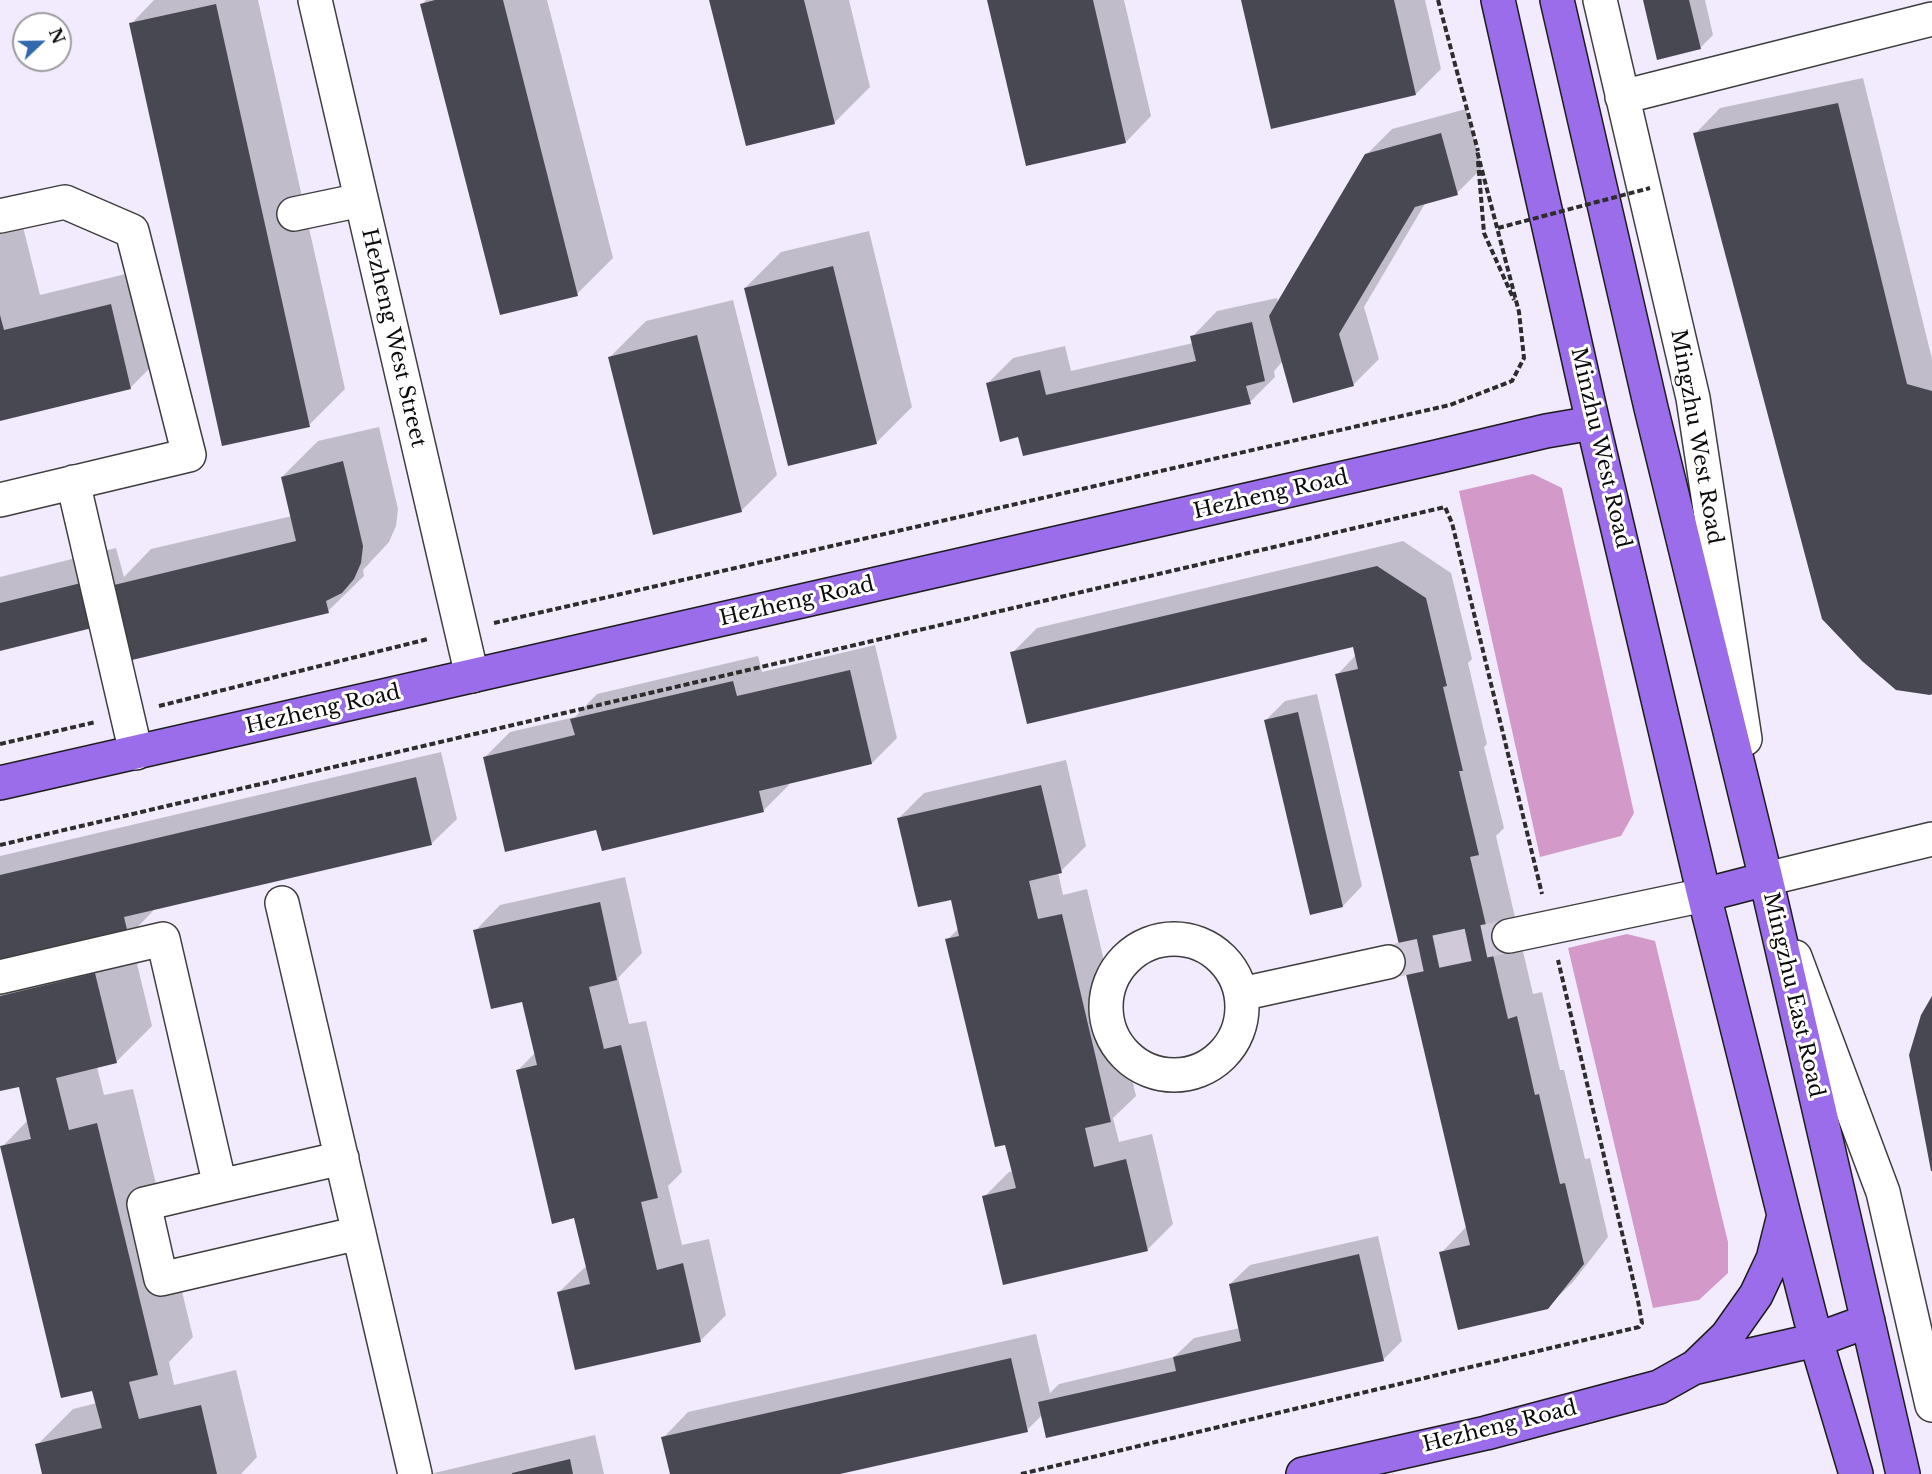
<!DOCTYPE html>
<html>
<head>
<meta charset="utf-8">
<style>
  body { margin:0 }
  #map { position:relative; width:1932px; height:1474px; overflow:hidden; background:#f2ebfd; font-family:"Libre Baskerville",serif }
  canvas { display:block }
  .north { position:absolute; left:12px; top:12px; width:60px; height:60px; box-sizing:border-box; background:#fff; border:2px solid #9d9d9d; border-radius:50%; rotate:68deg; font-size:16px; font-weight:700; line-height:24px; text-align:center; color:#0b0b0b }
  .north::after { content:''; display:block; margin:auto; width:21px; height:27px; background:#3268ac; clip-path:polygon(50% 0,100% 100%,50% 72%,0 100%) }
</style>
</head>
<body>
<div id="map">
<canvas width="1932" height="1474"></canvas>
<div class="north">N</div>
</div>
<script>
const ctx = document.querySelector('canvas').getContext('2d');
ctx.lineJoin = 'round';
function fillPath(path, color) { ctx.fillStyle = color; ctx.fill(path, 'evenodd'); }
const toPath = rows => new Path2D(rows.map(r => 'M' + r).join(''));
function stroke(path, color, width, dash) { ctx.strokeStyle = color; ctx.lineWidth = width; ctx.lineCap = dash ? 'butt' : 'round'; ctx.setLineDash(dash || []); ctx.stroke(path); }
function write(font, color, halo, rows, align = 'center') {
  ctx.font = font + ' "Libre Baskerville",serif'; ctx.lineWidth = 6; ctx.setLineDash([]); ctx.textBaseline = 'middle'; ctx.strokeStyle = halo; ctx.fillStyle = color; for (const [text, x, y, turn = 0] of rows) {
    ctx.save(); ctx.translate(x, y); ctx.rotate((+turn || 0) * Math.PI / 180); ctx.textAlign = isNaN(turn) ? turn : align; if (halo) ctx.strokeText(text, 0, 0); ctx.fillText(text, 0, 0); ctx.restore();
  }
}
const forest = toPath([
  [1533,474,1562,488,1634,813,1621,836,1540,857,1459,491],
  [1627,934,1655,941,1728,1242,1728,1273,1699,1300,1653,1308,1568,948]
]);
const shadow = toPath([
  [154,0,258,0,345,389,309,425,131,24],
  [426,0,547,0,613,258,577,294,422,4],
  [711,0,849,0,870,87,834,123],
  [989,0,1124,0,1151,116,1126,142,1028,164],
  [1243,0,1425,0,1441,69,1416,94],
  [1645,0,1705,0,1713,35,1700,48],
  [1863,78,1932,359,1932,693,1695,134,1720,108],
  [1466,109,1482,168,1457,193,1426,202,1364,307,1379,359,1353,385,1283,361,1274,371,1275,377,1250,402,1019,435,988,383,1013,358,1065,346,1071,371,1193,343,1192,337,1217,311,1277,298,1278,303,1366,155,1392,129],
  [23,227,40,295,146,269,166,352,130,388,0,420,0,233],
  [869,231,912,407,876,443,745,288,781,252],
  [733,300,777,475,741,511,610,357,646,321],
  [379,427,398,509,396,526,389,542,363,570,364,576,328,611,118,599,91,626,0,649,0,577,116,548,124,577,151,549,292,516,282,477,318,441],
  [1403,541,1451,573,1472,659,1468,663,1487,744,1484,747,1504,828,1496,836,1533,994,1542,992,1560,1070,1564,1070,1585,1159,1590,1158,1608,1237,1573,1282,1547,1307,1441,1253,1467,1226,1337,675,1356,655,1354,646,1012,653,1037,628],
  [875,645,897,738,872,763,788,783,789,785,763,811,597,828,485,757,510,732,575,717,597,694,758,656,762,672],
  [1317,694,1362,886,1343,906,1311,913,1265,721,1285,701],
  [441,752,457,819,431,844,153,909,153,911,125,940,131,939,152,1026,116,1062,97,1067,104,1095,133,1089,193,1337,169,1362,174,1385,236,1370,257,1457,241,1474,44,1474,37,1445,73,1409,97,1403,2,1147,28,1120,20,1085,0,1090,0,856],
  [1066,760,1086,846,1061,871,1058,872,1063,895,1087,889,1136,1096,1113,1118,1119,1142,1152,1134,1173,1224,1148,1249,984,1197,1009,1172,1013,1171,947,940,959,928,952,898,898,819,924,793],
  [625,877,642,953,618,978,629,1024,646,1021,682,1172,668,1186,682,1245,709,1239,726,1315,700,1341,558,1293,584,1268,587,1267,575,1217,517,1071,536,1052,523,1000,475,931,500,905],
  [1378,1236,1402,1341,1383,1360,1042,1415,1027,1430,833,1474,671,1474,663,1438,688,1412,1036,1334,1050,1393,1059,1384,1174,1357,1194,1338,1240,1328,1230,1284,1250,1265],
  [595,1435,604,1474,430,1474]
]);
const building = toPath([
  [435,0,503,0,578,296,500,315,420,4],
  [709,0,804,0,835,124,746,146],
  [987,0,1093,0,1126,143,1026,166],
  [1241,0,1394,0,1416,95,1271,129],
  [1643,0,1689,0,1701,49,1657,60],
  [216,4,310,427,222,446,129,23],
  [1838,103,1907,384,1932,391,1932,694,1930,695,1896,690,1862,661,1822,619,1693,133],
  [1441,133,1458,195,1415,207,1339,334,1354,386,1293,403,1269,316,1365,154],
  [833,266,877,444,788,466,744,288],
  [111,304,131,389,0,421,0,315,4,330],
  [1252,322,1265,381,1246,386,1251,404,1023,456,1018,437,1000,442,986,383,1040,370,1046,395,1196,361,1190,336],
  [697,335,742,512,653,535,608,357],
  [343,461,363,546,361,563,354,579,342,593,326,601,329,613,132,660,114,585,296,541,281,477],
  [1377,566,1426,598,1447,686,1443,687,1463,771,1459,771,1479,855,1470,857,1508,1019,1517,1016,1535,1095,1539,1094,1560,1184,1565,1183,1584,1264,1548,1309,1458,1330,1439,1252,1470,1245,1335,674,1358,669,1353,647,1027,724,1010,652],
  [81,583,92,628,0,651,0,603],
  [850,670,872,764,759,791,764,812,602,851,596,830,505,852,483,757,575,735,570,719,733,681,737,696],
  [1298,712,1343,907,1310,915,1264,720],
  [416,777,432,845,124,917,129,938,0,968,0,875],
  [1041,785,1062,873,1029,881,1038,919,1062,914,1111,1122,1085,1128,1094,1167,1126,1159,1148,1251,1003,1285,982,1196,1016,1188,1005,1145,995,1147,945,939,959,936,951,900,918,907,897,818],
  [600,902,617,980,589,987,604,1049,621,1045,658,1198,641,1202,657,1270,683,1263,701,1342,575,1370,557,1292,590,1284,574,1218,552,1224,516,1070,537,1065,522,1002,491,1009,473,930],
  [95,973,117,1063,56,1078,69,1130,97,1123,158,1375,129,1382,139,1419,201,1405,217,1474,42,1474,35,1444,102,1428,92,1391,61,1398,0,1146,31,1139,19,1087,0,1091,0,996],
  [1932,996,1932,1171,1931,1171,1909,1055,1921,1015],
  [1359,1254,1384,1361,1046,1438,1038,1402,1176,1371,1173,1357,1241,1341,1229,1284],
  [1011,1358,1028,1432,840,1474,670,1474,661,1437],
  [570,1459,573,1474,512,1474,512,1473]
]);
const minorTunnel = toPath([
  [1388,962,1509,936]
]);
const path = toPath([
  [1438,0,1478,151],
  [1478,161,1484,233,1514,300],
  [494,623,1450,405,1512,381,1524,358,1519,312,1477,151],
  [159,706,428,639],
  [0,744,96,722],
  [0,845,1445,507,1452,523,1542,894],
  [1021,1474,1639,1327,1642,1323,1638,1301,1558,960]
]);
const minor = toPath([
  [315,0,472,676],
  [1600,0,1693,398,1745,739],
  [1622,97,1932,19],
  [294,214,361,200],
  [0,216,65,202,132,231,189,455,0,500],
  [73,482,136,753],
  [1766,879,1932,839],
  [282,903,415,1474],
  [1509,936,1704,895],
  '1106 1007a68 68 0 1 1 136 0a68 68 0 1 1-136 0Z',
  [1795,957,1883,1192,1932,1405],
  [0,977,163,939,220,1186,342,1158],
  [1241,994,1388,962],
  [220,1186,144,1204,161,1279,359,1233]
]);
const major = toPath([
  [1498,0,1593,423,1704,895,1784,1215,1816,1340,1856,1474],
  [1557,0,1651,408,1766,879,1903,1474],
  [0,783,1436,457,1546,431,1593,423],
  [1704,895,1766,879],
  [1695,1367,1727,1336,1756,1295,1773,1259,1783,1219],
  [1303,1474,1486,1433,1659,1387,1693,1368,1816,1340,1868,1321]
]);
const pathBridge = toPath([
  [1498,228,1650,188]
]);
const streetNames = [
  ["Hezheng West Street",393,338,77],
  ["Mingzhu West Road",1696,437,80],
  ["Minzhu West Road",1600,448,77],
  ["Hezheng Road",1271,495,-13],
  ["Hezheng Road",797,602,-13],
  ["Hezheng Road",323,710,-13],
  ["Mingzhu East Road",1793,995,77],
  ["Hezheng Road",1500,1427,-14]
];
fillPath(forest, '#d299c9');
fillPath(shadow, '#0003');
fillPath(building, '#484852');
stroke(minorTunnel, '#cfc9d9', 33, [33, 16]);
stroke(minor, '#3e3e3e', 36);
stroke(major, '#1c1c1c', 36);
stroke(path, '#2d2d2d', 4, [6, 3]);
stroke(minor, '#fff', 33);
stroke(major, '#9b6dea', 33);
stroke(pathBridge, '#2d2d2d', 4, [6, 3]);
write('21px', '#0b0b0b', '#fff', streetNames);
</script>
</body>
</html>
